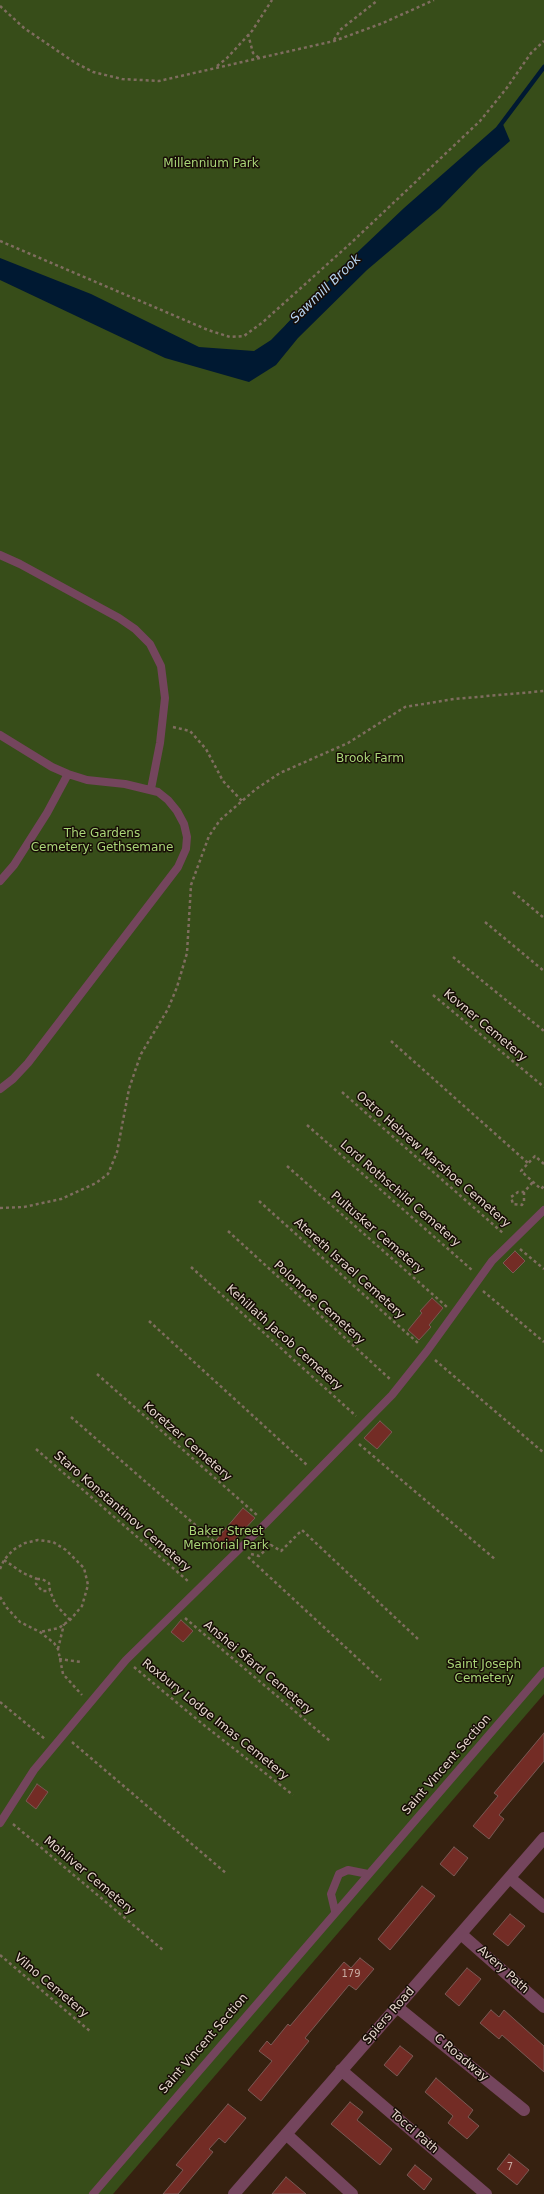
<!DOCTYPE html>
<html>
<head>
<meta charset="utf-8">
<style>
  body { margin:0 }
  canvas { display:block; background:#362110 }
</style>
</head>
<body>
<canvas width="544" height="2194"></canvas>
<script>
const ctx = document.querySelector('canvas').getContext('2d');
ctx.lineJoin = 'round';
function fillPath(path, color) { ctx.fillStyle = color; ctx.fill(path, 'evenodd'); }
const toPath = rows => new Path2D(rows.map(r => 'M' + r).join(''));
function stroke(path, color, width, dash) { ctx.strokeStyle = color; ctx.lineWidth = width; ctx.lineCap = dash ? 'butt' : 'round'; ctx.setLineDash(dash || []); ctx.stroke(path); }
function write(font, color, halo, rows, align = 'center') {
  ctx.font = font + ' "DejaVu Sans",sans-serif'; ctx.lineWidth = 3; ctx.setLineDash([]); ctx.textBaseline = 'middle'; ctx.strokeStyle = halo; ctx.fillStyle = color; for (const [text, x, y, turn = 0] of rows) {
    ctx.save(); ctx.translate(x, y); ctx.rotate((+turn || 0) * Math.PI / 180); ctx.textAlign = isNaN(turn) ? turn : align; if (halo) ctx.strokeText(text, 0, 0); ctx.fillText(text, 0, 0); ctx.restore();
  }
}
const green = toPath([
  [0,0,544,0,544,1694,113,2194,0,2194]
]);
const water = toPath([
  [502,122,510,141,479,168,440,208,367,270,298,338,276,365,249,382,165,358,0,280,0,258,91,294,199,347,254,351,271,340,346,263,404,208]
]);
const stream = toPath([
  [499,127,544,67],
  [288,326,306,306]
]);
const building = toPath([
  [515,1251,525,1261,513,1273,503,1263,515,1251],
  [432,1298,443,1308,429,1325,431,1327,419,1340,408,1330,422,1313,420,1311,432,1298],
  [380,1421,392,1432,377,1449,364,1438,380,1421],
  [243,1508,255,1518,226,1549,216,1540,243,1508],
  [181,1620,193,1631,183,1642,171,1632,181,1620],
  [544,1733,544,1761,499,1815,504,1819,489,1839,473,1826,498,1796,494,1793,544,1733],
  [37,1784,48,1792,36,1809,26,1801,37,1784],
  [454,1847,468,1858,454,1876,440,1864,454,1847],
  [422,1886,435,1896,390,1950,378,1939,422,1886],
  [510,1914,525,1926,508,1946,493,1934,510,1914],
  [360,1958,374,1969,356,1990,349,1985,305,2038,309,2041,261,2101,248,2090,272,2061,259,2051,267,2041,271,2045,288,2024,290,2026,344,1962,351,1968,360,1958],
  [467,1968,481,1979,459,2006,445,1994,467,1968],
  [491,2010,499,2017,504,2010,544,2046,544,2072,502,2035,499,2039,480,2023,491,2010],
  [400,2046,413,2056,397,2076,384,2065,400,2046],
  [436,2078,473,2110,468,2117,479,2126,467,2139,448,2123,453,2116,425,2092,436,2078],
  [350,2102,363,2112,357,2120,392,2149,380,2165,331,2124,350,2102],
  [228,2104,246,2118,225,2143,219,2138,209,2149,213,2152,178,2194,163,2194,183,2170,176,2165,228,2104],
  [509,2154,529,2170,517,2185,497,2169,509,2154],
  [415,2165,432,2179,424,2190,407,2175,415,2165],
  [286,2177,306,2194,272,2194,286,2177]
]);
const path = toPath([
  [0,6,24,28,74,62,93,72,122,79,159,81,334,41,383,23,434,0],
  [248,34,253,53,259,58],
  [334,40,340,30,378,0],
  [217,66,227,58,252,31,272,0],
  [0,241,208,330,230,337,244,336,263,322,352,242,480,121,506,89,531,53,544,41],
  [173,727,190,731,206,749,223,781,242,801],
  [513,892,544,918],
  [485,922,544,971],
  [453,957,544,1031],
  [433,995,544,1087],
  [391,1041,528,1163],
  [342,1092,504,1234],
  [307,1125,472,1270],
  [544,1164,535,1156,521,1171,541,1189,544,1186],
  [287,1166,447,1307],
  [524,1192,524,1201,522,1205,513,1204,511,1197,518,1192,524,1192,533,1182],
  [259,1201,419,1344],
  [0,1208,24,1207,61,1199,96,1183,108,1174,117,1152,129,1089,135,1071,141,1054,168,1009,177,987,187,953,191,885,209,836,220,820,256,789,280,773,348,743,405,707,454,699,544,691],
  [228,1231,391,1380],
  [520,1249,544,1269],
  [191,1267,356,1416],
  [483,1291,544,1342],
  [149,1321,307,1465],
  [435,1360,544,1453],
  [97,1374,258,1516],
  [71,1417,223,1549],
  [359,1444,496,1560],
  [36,1449,189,1582],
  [251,1554,259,1556,271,1545,281,1551,302,1530,419,1640],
  [248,1557,381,1680],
  [4,1560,23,1573,37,1579,36,1584,42,1591,50,1591],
  [0,1569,4,1560,13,1550,25,1543,38,1540,53,1542,66,1550,84,1568,88,1585,82,1606,70,1620,59,1628,40,1632],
  [37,1579,42,1579,49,1583,50,1591,56,1605,70,1620],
  [0,1597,7,1608,20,1622,40,1632,54,1643,58,1649,63,1674,82,1695],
  [185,1618,330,1741],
  [58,1649,64,1624],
  [59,1659,81,1662],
  [134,1667,205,1726,293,1795],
  [0,1702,45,1739],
  [72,1742,227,1874],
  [13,1824,163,1950],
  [0,1955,91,2032]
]);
const lane = toPath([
  [0,555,20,564,119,618,135,629,150,644,161,666,165,698,160,743,151,789],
  [0,735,52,767,68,774,87,780,125,784,158,792,168,800,177,811,184,824,187,837,186,849,178,867,28,1063,13,1079,0,1089],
  [0,881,14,865,47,813,68,774],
  [0,1823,34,1770,126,1660,266,1523,392,1395,427,1351,492,1261,544,1210],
  [335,1911,331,1894,339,1874,348,1870,368,1874],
  [93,2194,544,1671]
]);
const street = toPath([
  [510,1878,544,1907],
  [461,1934,544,2007],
  [397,2007,524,2110],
  [341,2070,486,2194],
  [286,2134,352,2194],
  [234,2194,544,1838]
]);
const numberNames = [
  ["179",351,1974],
  ["7",510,2167]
];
const parkNames = [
  ["Millennium Park",211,164],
  ["Brook Farm",370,759],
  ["The Gardens",102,834],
  ["Cemetery: Gethsemane",102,848],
  ["Baker Street",226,1532],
  ["Memorial Park",226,1546],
  ["Saint Joseph",484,1665],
  ["Cemetery",484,1679]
];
const streetNames = [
  ["Kovner Cemetery",485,1026,40],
  ["Ostro Hebrew Marshoe Cemetery",433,1160,41],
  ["Lord Rothschild Cemetery",400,1194,41],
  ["Pultusker Cemetery",377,1233,41],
  ["Atereth Israel Cemetery",349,1269,42],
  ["Polonnoe Cemetery",319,1303,42],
  ["Kehillath Jacob Cemetery",284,1338,42],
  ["Koretzer Cemetery",187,1442,41],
  ["Staro Konstantinov Cemetery",122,1512,41],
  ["Anshei Sfard Cemetery",258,1668,40],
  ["Roxbury Lodge Imas Cemetery",215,1720,39],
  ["Saint Vincent Section",447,1765,-49],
  ["Mohliver Cemetery",89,1876,40],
  ["Avery Path",503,1970,42],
  ["Vilno Cemetery",51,1986,40],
  ["Spiers Road",389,2016,-49],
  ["Saint Vincent Section",204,2044,-49],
  ["C Roadway",461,2058,40],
  ["Tocci Path",414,2132,41]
];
const waterNames = [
  ["Sawmill Brook",326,289,-44]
];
fillPath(green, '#374d19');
fillPath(water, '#001932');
stroke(stream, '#001932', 4.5);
fillPath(building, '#732c25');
stroke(building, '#795954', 1);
stroke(path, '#7f6d5f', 2.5, [3, 3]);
stroke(lane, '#74455d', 8);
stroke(street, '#74455d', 12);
write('10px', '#c8aca2', null, numberNames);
write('12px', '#aad678', '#170d06', parkNames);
write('12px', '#e5d6cc', '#170d06', streetNames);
write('italic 13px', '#b5d3f0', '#170d06', waterNames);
</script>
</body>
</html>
